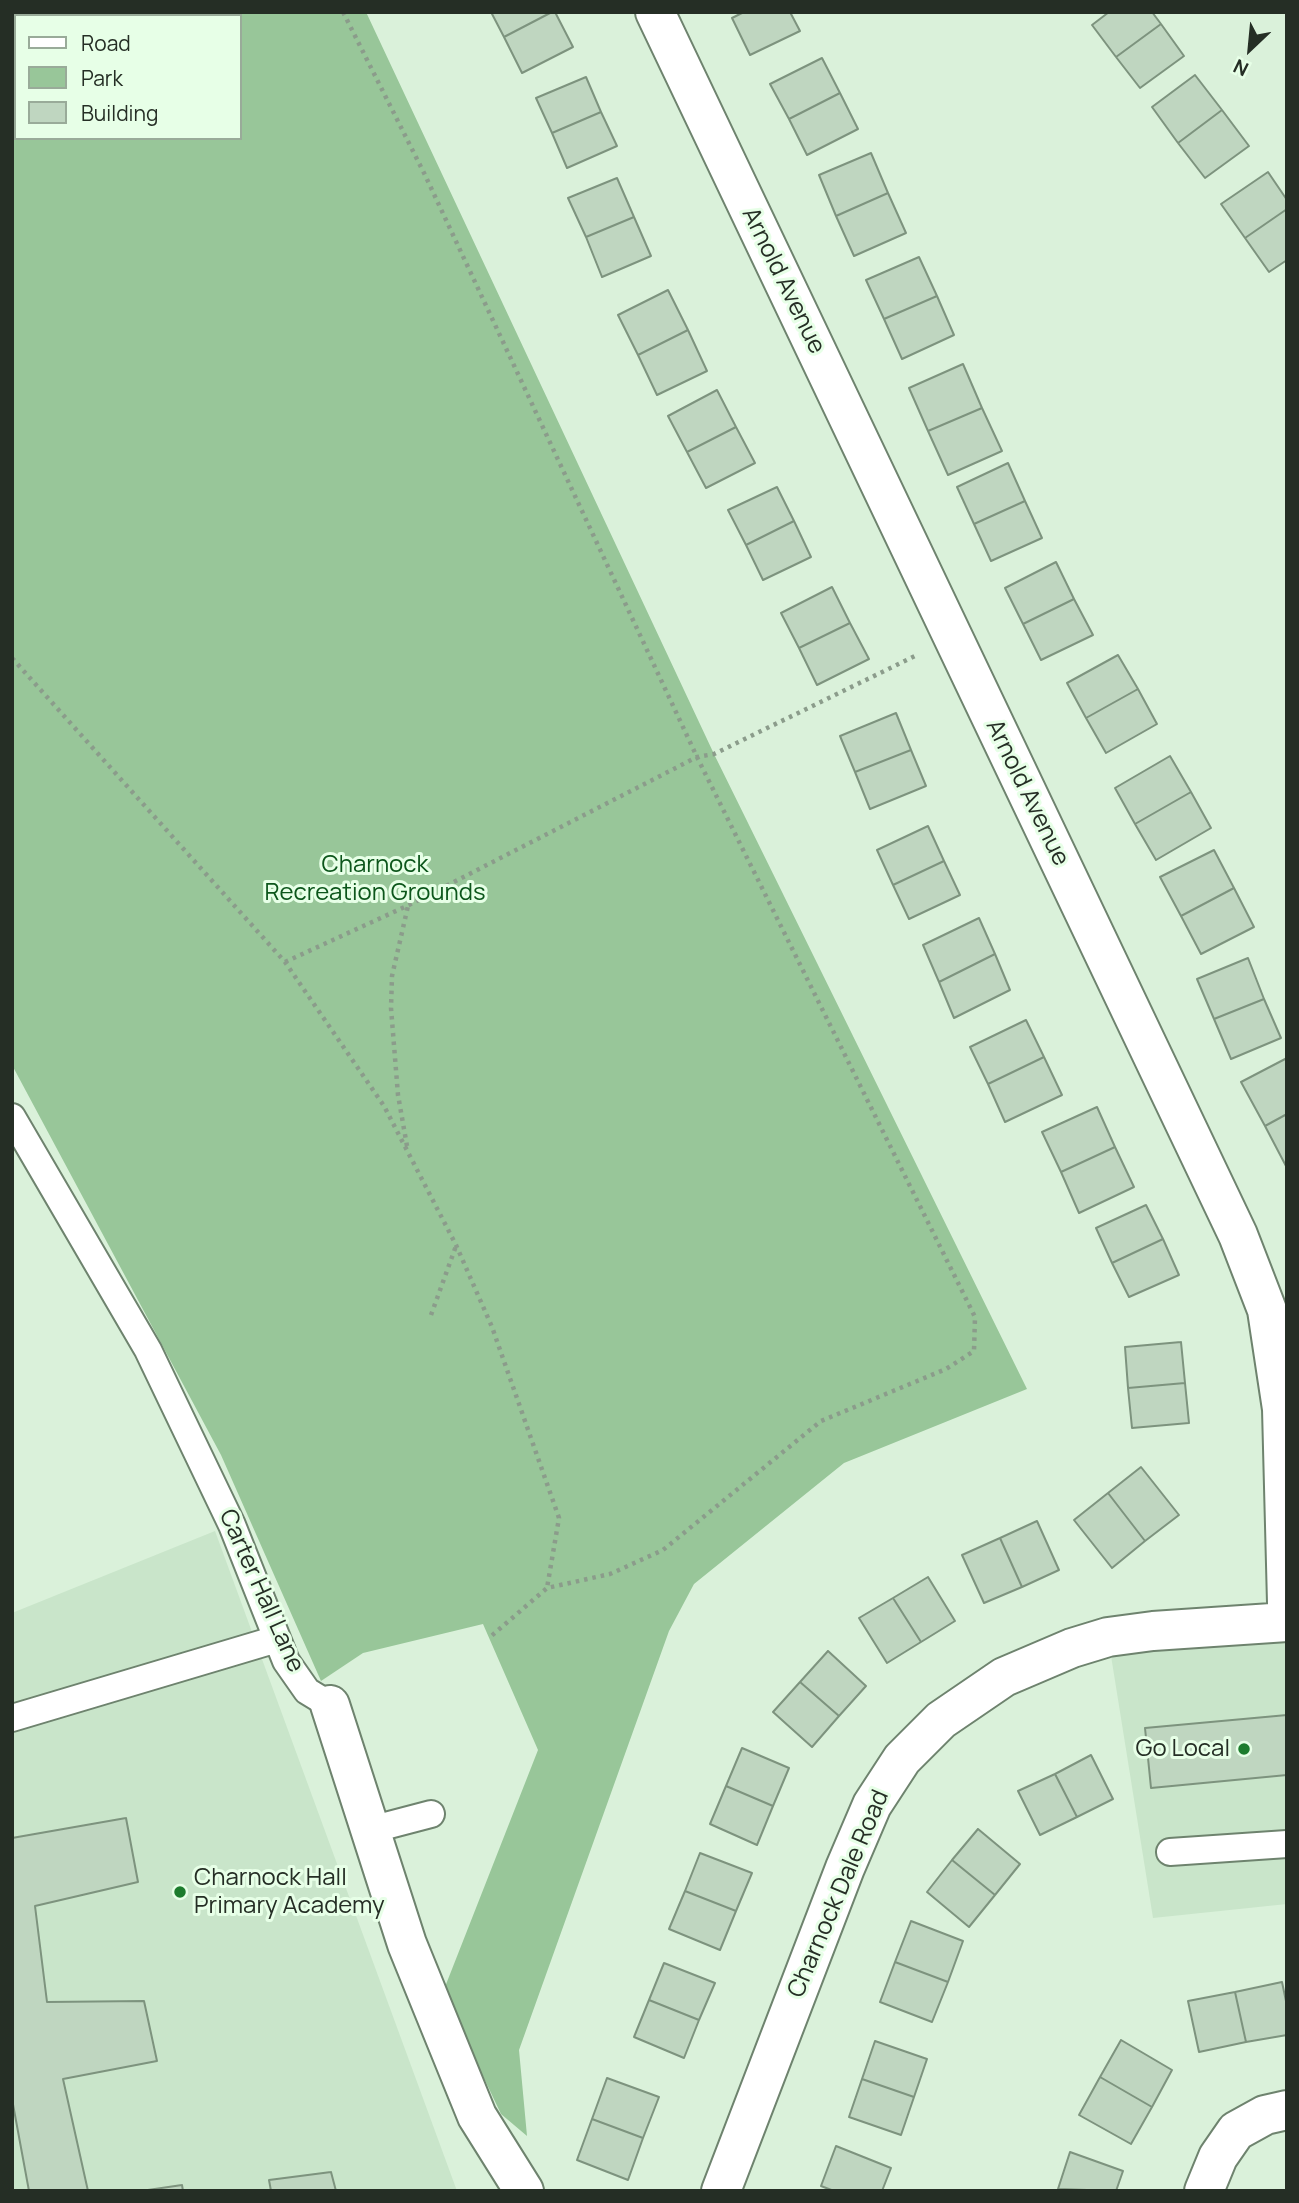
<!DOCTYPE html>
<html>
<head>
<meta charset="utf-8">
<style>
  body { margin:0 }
  #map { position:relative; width:1299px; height:2203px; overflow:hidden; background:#daf1da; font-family:Manrope,sans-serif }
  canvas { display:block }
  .frame { position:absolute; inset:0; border:14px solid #252e25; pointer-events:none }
  .legend { position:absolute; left:14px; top:14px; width:228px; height:126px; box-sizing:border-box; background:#e7ffe7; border:2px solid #99ab99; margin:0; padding:9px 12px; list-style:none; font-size:21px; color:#252e25 }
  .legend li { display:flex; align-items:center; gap:14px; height:35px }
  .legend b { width:35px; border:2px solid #99ab99 }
  .north { position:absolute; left:1215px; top:14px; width:70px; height:70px; -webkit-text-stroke:5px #e7ffe7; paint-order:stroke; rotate:206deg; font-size:19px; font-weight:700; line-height:28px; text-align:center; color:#252e25 }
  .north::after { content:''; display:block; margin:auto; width:24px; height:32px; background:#252e25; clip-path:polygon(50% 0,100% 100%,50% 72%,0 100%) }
</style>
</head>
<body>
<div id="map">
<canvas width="1299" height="2203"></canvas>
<div class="frame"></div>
<ul class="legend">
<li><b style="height:9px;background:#fff"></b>Road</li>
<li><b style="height:19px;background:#98c699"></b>Park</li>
<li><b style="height:19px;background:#bfd6c0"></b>Building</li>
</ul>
<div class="north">N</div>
</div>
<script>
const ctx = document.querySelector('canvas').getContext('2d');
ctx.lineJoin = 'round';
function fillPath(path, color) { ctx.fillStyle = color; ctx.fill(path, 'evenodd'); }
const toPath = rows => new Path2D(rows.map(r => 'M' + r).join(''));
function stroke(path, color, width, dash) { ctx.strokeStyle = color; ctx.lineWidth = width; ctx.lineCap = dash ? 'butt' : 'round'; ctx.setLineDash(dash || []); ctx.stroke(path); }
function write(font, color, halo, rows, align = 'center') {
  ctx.font = font + ' Manrope,sans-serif'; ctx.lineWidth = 6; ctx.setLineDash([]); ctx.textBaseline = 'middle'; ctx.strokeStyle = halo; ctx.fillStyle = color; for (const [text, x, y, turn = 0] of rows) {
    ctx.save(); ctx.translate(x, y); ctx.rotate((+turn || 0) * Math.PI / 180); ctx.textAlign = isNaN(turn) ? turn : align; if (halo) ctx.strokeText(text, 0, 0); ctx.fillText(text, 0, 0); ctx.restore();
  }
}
const built = toPath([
  [215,1531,457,2191,12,2191,12,1613],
  [1287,1622,1287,1904,1153,1918,1108,1637]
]);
const green = toPath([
  [12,12,366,12,714,754,1027,1389,844,1463,694,1584,669,1631,519,2050,527,2136,501,2114,443,1992,538,1750,483,1624,363,1653,321,1681,221,1455,12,1065],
  [16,16,240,16,240,138,16,138]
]);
const building = toPath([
  [491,12,552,12,504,37,491,12],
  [552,12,555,12,573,47,522,73,504,37,552,12],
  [744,12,790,12,800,31,750,55,732,18,744,12],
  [1109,12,1152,12,1161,24,1116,57,1092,25,1109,12],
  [1161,24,1184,56,1140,88,1116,57,1161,24],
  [822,58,840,93,789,119,770,84,822,58],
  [1195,75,1222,110,1178,143,1152,107,1195,75],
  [586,77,601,112,552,133,536,98,586,77],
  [840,93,858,129,807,155,789,119,840,93],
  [1222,110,1249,146,1205,178,1178,143,1222,110],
  [601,112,617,146,567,168,552,133,601,112],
  [871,153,888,193,836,216,819,175,871,153],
  [1268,172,1287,200,1287,209,1245,238,1221,204,1268,172],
  [617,178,634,217,586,237,568,198,617,178],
  [888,193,906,233,854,256,836,216,888,193],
  [1287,209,1287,260,1269,272,1245,238,1287,209],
  [634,217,651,256,602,277,586,237,634,217],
  [919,257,937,296,884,319,866,280,919,257],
  [668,290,688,330,638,355,618,315,668,290],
  [937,296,954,335,902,359,884,319,937,296],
  [688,330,707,371,657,395,638,355,688,330],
  [963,364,982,408,928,431,909,388,963,364],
  [717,390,736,427,687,452,668,416,717,390],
  [982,408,1002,451,948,475,928,431,982,408],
  [736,427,755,463,706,488,687,452,736,427],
  [1008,463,1025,501,974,524,957,487,1008,463],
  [777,487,794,521,746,545,728,510,777,487],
  [1025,501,1042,538,991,561,974,524,1025,501],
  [794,521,811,557,763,580,746,545,794,521],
  [1056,562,1074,599,1023,624,1005,588,1056,562],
  [832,587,850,623,799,648,781,613,832,587],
  [1074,599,1093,635,1041,660,1023,624,1074,599],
  [850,623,869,659,817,685,799,648,850,623],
  [1118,655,1138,689,1086,718,1067,683,1118,655],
  [1138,689,1157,724,1106,753,1086,718,1138,689],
  [896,713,911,750,855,772,840,736,896,713],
  [911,750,926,786,870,809,855,772,911,750],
  [1170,756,1191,792,1135,824,1115,788,1170,756],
  [1191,792,1211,828,1156,860,1135,824,1191,792],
  [928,826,944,861,893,885,877,850,928,826],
  [1214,850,1234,888,1181,916,1160,877,1214,850],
  [944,861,960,895,909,919,893,885,944,861],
  [1234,888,1254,927,1201,954,1181,916,1234,888],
  [979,918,995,954,939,982,923,945,979,918],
  [995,954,1010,990,954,1018,939,982,995,954],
  [1248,958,1264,999,1214,1019,1197,979,1248,958],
  [1264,999,1281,1038,1231,1059,1214,1019,1264,999],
  [1026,1020,1044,1057,988,1084,970,1047,1026,1020],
  [1044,1057,1062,1095,1005,1122,988,1084,1044,1057],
  [1287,1058,1287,1114,1265,1126,1241,1082,1287,1058],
  [1097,1107,1115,1147,1061,1172,1042,1132,1097,1107],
  [1287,1114,1287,1168,1265,1126,1287,1114],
  [1115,1147,1134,1187,1079,1213,1061,1172,1115,1147],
  [1146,1205,1163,1239,1112,1263,1096,1228,1146,1205],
  [1163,1239,1179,1275,1129,1297,1112,1263,1163,1239],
  [1181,1342,1185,1383,1128,1388,1125,1347,1181,1342],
  [1185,1383,1189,1423,1132,1428,1128,1388,1185,1383],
  [1141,1467,1179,1515,1145,1541,1108,1493,1141,1467],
  [1108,1493,1145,1541,1112,1568,1074,1520,1108,1493],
  [1037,1521,1059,1570,1022,1587,1000,1538,1037,1521],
  [1000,1538,1022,1587,984,1603,962,1555,1000,1538],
  [928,1577,955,1621,921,1642,893,1598,928,1577],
  [893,1598,921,1642,887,1663,859,1618,893,1598],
  [828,1651,866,1686,839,1716,800,1682,828,1651],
  [800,1682,839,1716,812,1747,773,1712,800,1682],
  [1287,1715,1287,1775,1151,1788,1145,1728,1287,1715],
  [742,1748,789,1768,773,1806,726,1786,742,1748],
  [1091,1755,1113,1799,1077,1817,1055,1774,1091,1755],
  [1055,1774,1077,1817,1040,1835,1018,1791,1055,1774],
  [726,1786,773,1806,757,1845,710,1824,726,1786],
  [126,1818,138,1882,35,1906,47,2002,144,2001,157,2061,63,2079,88,2191,29,2191,12,2099,12,1838,126,1818],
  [978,1829,1020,1864,995,1895,952,1860,978,1829],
  [700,1853,752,1873,736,1911,685,1891,700,1853],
  [952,1860,995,1895,969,1927,927,1892,952,1860],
  [685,1891,736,1911,720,1950,669,1929,685,1891],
  [911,1921,963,1941,948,1982,895,1962,911,1921],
  [895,1962,948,1982,932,2022,880,2002,895,1962],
  [664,1963,715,1983,699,2020,649,2000,664,1963],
  [1282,1982,1287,2006,1287,2035,1246,2042,1235,1992,1282,1982],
  [1235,1992,1246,2042,1199,2052,1188,2001,1235,1992],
  [649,2000,699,2020,684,2058,634,2037,649,2000],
  [1121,2040,1172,2070,1152,2107,1100,2077,1121,2040],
  [875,2041,927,2059,914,2097,862,2079,875,2041],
  [1100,2077,1152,2107,1131,2144,1079,2115,1100,2077],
  [607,2078,659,2097,643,2138,592,2119,607,2078],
  [862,2079,914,2097,901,2135,849,2117,862,2079],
  [592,2119,643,2138,628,2180,577,2160,592,2119],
  [836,2146,891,2168,882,2191,834,2191,821,2186,836,2146],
  [1070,2152,1123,2171,1116,2191,1058,2189,1070,2152],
  [331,2172,336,2191,271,2191,269,2180,331,2172],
  [182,2185,183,2191,141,2191,182,2185]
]);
const path = toPath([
  [343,12,425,175,697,757,975,1317,974,1351,946,1369,821,1421,663,1550,610,1574,547,1588,489,1638],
  [12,658,285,962,384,1106,456,1245,492,1327,559,1518,547,1588],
  [285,962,409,905,697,757,714,754,917,655],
  [407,1146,398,1095,391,1008,392,976,408,906],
  [431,1315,456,1246]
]);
const service = toPath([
  [12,1117,148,1350,232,1525,286,1661,307,1691,330,1705],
  [12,1718,277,1639],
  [370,1830,431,1814],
  [1170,1852,1287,1844]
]);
const minor = toPath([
  [655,12,1238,1235,1267,1310,1282,1409,1287,1603],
  [330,1705,407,1944,477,2116,524,2191],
  [721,2191,845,1868,872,1805,902,1759,941,1720,1004,1677,1072,1648,1108,1637,1153,1631,1287,1622],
  [1204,2191,1218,2157,1236,2131,1265,2115,1287,2110]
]);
const markers = [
  [1244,1749,7,"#1c7c2d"],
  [180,1892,7,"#1c7c2d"]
];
const streetNames = [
  ["Arnold Avenue",783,281,64],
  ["Arnold Avenue",1027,793,64],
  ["Carter Hall Lane",261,1591,66],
  ["Charnock Dale Road",839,1894,-67]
];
const parkNames = [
  ["Charnock",375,865],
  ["Recreation Grounds",375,893]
];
const poiNames = [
  ["Go Local",1230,1749],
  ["Charnock Hall",194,1878,"left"],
  ["Primary Academy",194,1906,"left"]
];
fillPath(built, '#c9e5ca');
fillPath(green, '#98c699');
fillPath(building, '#bfd6c0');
stroke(building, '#7d937e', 2);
stroke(service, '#6e836e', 30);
stroke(minor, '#6e836e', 42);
stroke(path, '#8b9c8b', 4.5, [3.5, 5]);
stroke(service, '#fff', 26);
stroke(minor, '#fff', 38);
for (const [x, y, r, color] of markers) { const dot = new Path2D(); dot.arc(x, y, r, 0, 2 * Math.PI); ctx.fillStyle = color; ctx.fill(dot); stroke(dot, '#e7ffe7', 2.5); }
write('24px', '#252e25', '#e7ffe7', streetNames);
write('24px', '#0c561b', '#e7ffe7', parkNames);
write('24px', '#252e25', '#e7ffe7', poiNames, 'right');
</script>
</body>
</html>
